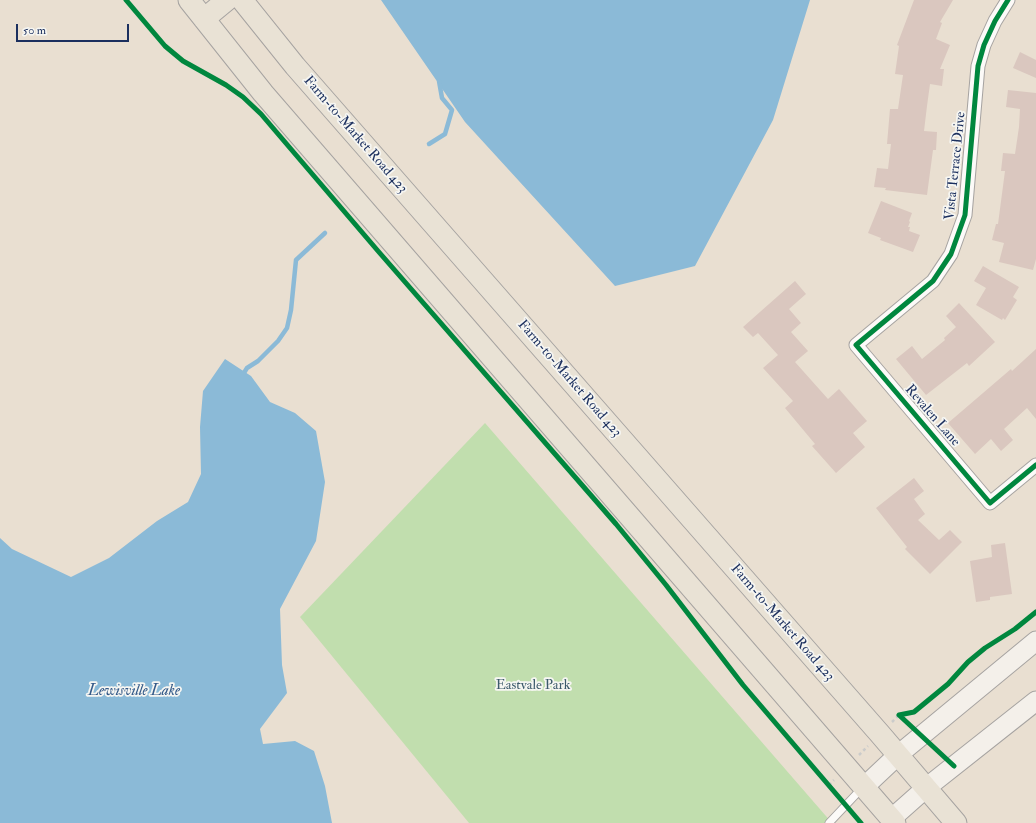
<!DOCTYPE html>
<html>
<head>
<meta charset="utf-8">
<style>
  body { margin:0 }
  #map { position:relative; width:1036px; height:823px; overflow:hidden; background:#e9dfd1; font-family:"IM FELL Double Pica",serif }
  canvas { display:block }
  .scale { position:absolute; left:16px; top:24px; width:113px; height:18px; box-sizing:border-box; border:2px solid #1b2f5e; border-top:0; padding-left:5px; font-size:12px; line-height:14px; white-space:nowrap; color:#1b2f5e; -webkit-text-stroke:3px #f6f6f2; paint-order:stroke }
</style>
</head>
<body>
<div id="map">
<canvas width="1036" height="823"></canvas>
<div class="scale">50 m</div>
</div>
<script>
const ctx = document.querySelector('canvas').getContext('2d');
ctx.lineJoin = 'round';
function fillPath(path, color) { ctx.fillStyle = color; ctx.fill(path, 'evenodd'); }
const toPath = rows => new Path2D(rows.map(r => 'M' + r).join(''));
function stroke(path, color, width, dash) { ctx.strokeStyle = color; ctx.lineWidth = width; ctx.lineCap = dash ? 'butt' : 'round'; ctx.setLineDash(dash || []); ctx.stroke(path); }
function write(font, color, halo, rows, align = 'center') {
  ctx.font = font + ' "IM FELL Double Pica",serif'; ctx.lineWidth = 3.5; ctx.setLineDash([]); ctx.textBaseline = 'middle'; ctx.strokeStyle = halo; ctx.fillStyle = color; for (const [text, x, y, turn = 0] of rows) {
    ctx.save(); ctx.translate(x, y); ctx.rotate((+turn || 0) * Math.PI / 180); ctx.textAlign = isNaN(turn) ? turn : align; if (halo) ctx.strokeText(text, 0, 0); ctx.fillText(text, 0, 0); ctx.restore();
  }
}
const green = toPath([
  [485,423,832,823,469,823,300,617]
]);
const water = toPath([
  [381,0,810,0,773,120,695,266,615,286,465,122],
  [225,359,251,376,270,402,295,413,316,431,325,482,316,541,280,609,282,665,287,693,260,729,263,744,295,741,314,751,325,786,332,823,0,823,0,538,12,549,71,577,109,558,157,521,188,502,201,474,200,427,203,391]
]);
const stream = toPath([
  [429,144,445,134,452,110,442,98,439,81],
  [242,376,247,368,258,361,278,341,287,328,291,310,296,260,325,233]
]);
const building = toPath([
  [914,0,953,0,940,22,942,23,936,39,950,45,940,69,944,69,942,86,930,84,927,106,924,131,937,132,936,150,933,150,927,195,885,190,886,188,874,187,877,168,888,169,891,144,887,144,890,109,898,109,903,75,895,74,899,46,897,45],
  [1020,52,1036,60,1036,78,1013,68],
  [1008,90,1036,93,1036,259,1033,270,999,262,1004,243,992,240,996,224,998,224,1005,171,1001,171,1003,153,1015,154,1019,127,1020,109,1006,107],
  [881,201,912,213,909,221,910,222,908,227,910,227,909,231,920,235,913,252,880,240,881,238,868,233],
  [983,266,1019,287,1013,297,1017,300,1005,320,1003,318,1002,320,976,305,986,288,974,281],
  [795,281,806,294,789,309,801,323,791,332,808,351,795,362,828,399,839,389,867,421,853,433,865,447,836,473,812,446,815,444,785,408,793,401,763,368,778,355,758,333,753,337,743,327],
  [959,303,995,342,969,366,967,363,926,395,896,359,912,346,922,359,945,340,944,338,956,327,946,316],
  [1036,349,1036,419,1027,408,1004,429,1013,440,1001,451,991,439,975,454,948,423,1011,369,1012,371],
  [914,478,924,491,914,499,925,514,918,520,939,540,950,530,962,542,930,574,905,549,907,547,876,508],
  [1005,543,1012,594,990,597,990,600,976,602,970,561,992,557,991,545]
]);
const path = toPath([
  [892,722,899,715],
  [859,755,868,746],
  [829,785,834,780]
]);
const service = toPath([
  [829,823,862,788]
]);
const minor = toPath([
  [1008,0,995,21,984,45,978,66,965,215,951,254,933,281,856,345,990,503,1036,465]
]);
const secondary = toPath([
  [864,787,898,755,1036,641],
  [891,819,926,788,1036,701]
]);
const primary = toPath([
  [189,0,263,93,895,823],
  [242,0,295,66,880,734,956,823],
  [204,19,227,0]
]);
const cycleway = toPath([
  [126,0,165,46,183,61,226,85,243,97,261,114,378,251,616,524,666,585,743,685,861,823],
  [1008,0,995,21,984,45,978,66,965,215,951,254,933,281,856,345,990,503,1036,465],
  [954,766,899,715,914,712,948,684,968,662,985,648,1015,629,1036,612]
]);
const streetNames = [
  ["Farm-to-Market Road 423",355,135,49],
  ["Vista Terrace Drive",956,166,-84],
  ["Farm-to-Market Road 423",569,379,49],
  ["Revalen Lane",932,416,49],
  ["Farm-to-Market Road 423",782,623,49]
];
const parkNames = [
  ["Eastvale Park",533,686]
];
const waterNames = [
  ["Lewisville Lake",134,692]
];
fillPath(green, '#c1deae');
fillPath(water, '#8bbad7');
stroke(stream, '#8bbad7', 4.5);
fillPath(building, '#dac7bf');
stroke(service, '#a6a3a1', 9);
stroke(minor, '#a6a3a1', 15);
stroke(secondary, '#a6a3a1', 21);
stroke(primary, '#a6a3a1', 23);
stroke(path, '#cbcbca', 2.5, [3, 3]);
stroke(service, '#fcfaf8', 7);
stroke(minor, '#fcfaf8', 13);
stroke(secondary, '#f4f0ea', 19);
stroke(primary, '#e9e2d5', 21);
stroke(cycleway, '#00873e', 5);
write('14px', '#1b2f5e', '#f6f6f2', streetNames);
write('14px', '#3c5a6b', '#f6f6f2', parkNames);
write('italic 15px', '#345a89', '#f6f6f2', waterNames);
</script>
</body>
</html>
